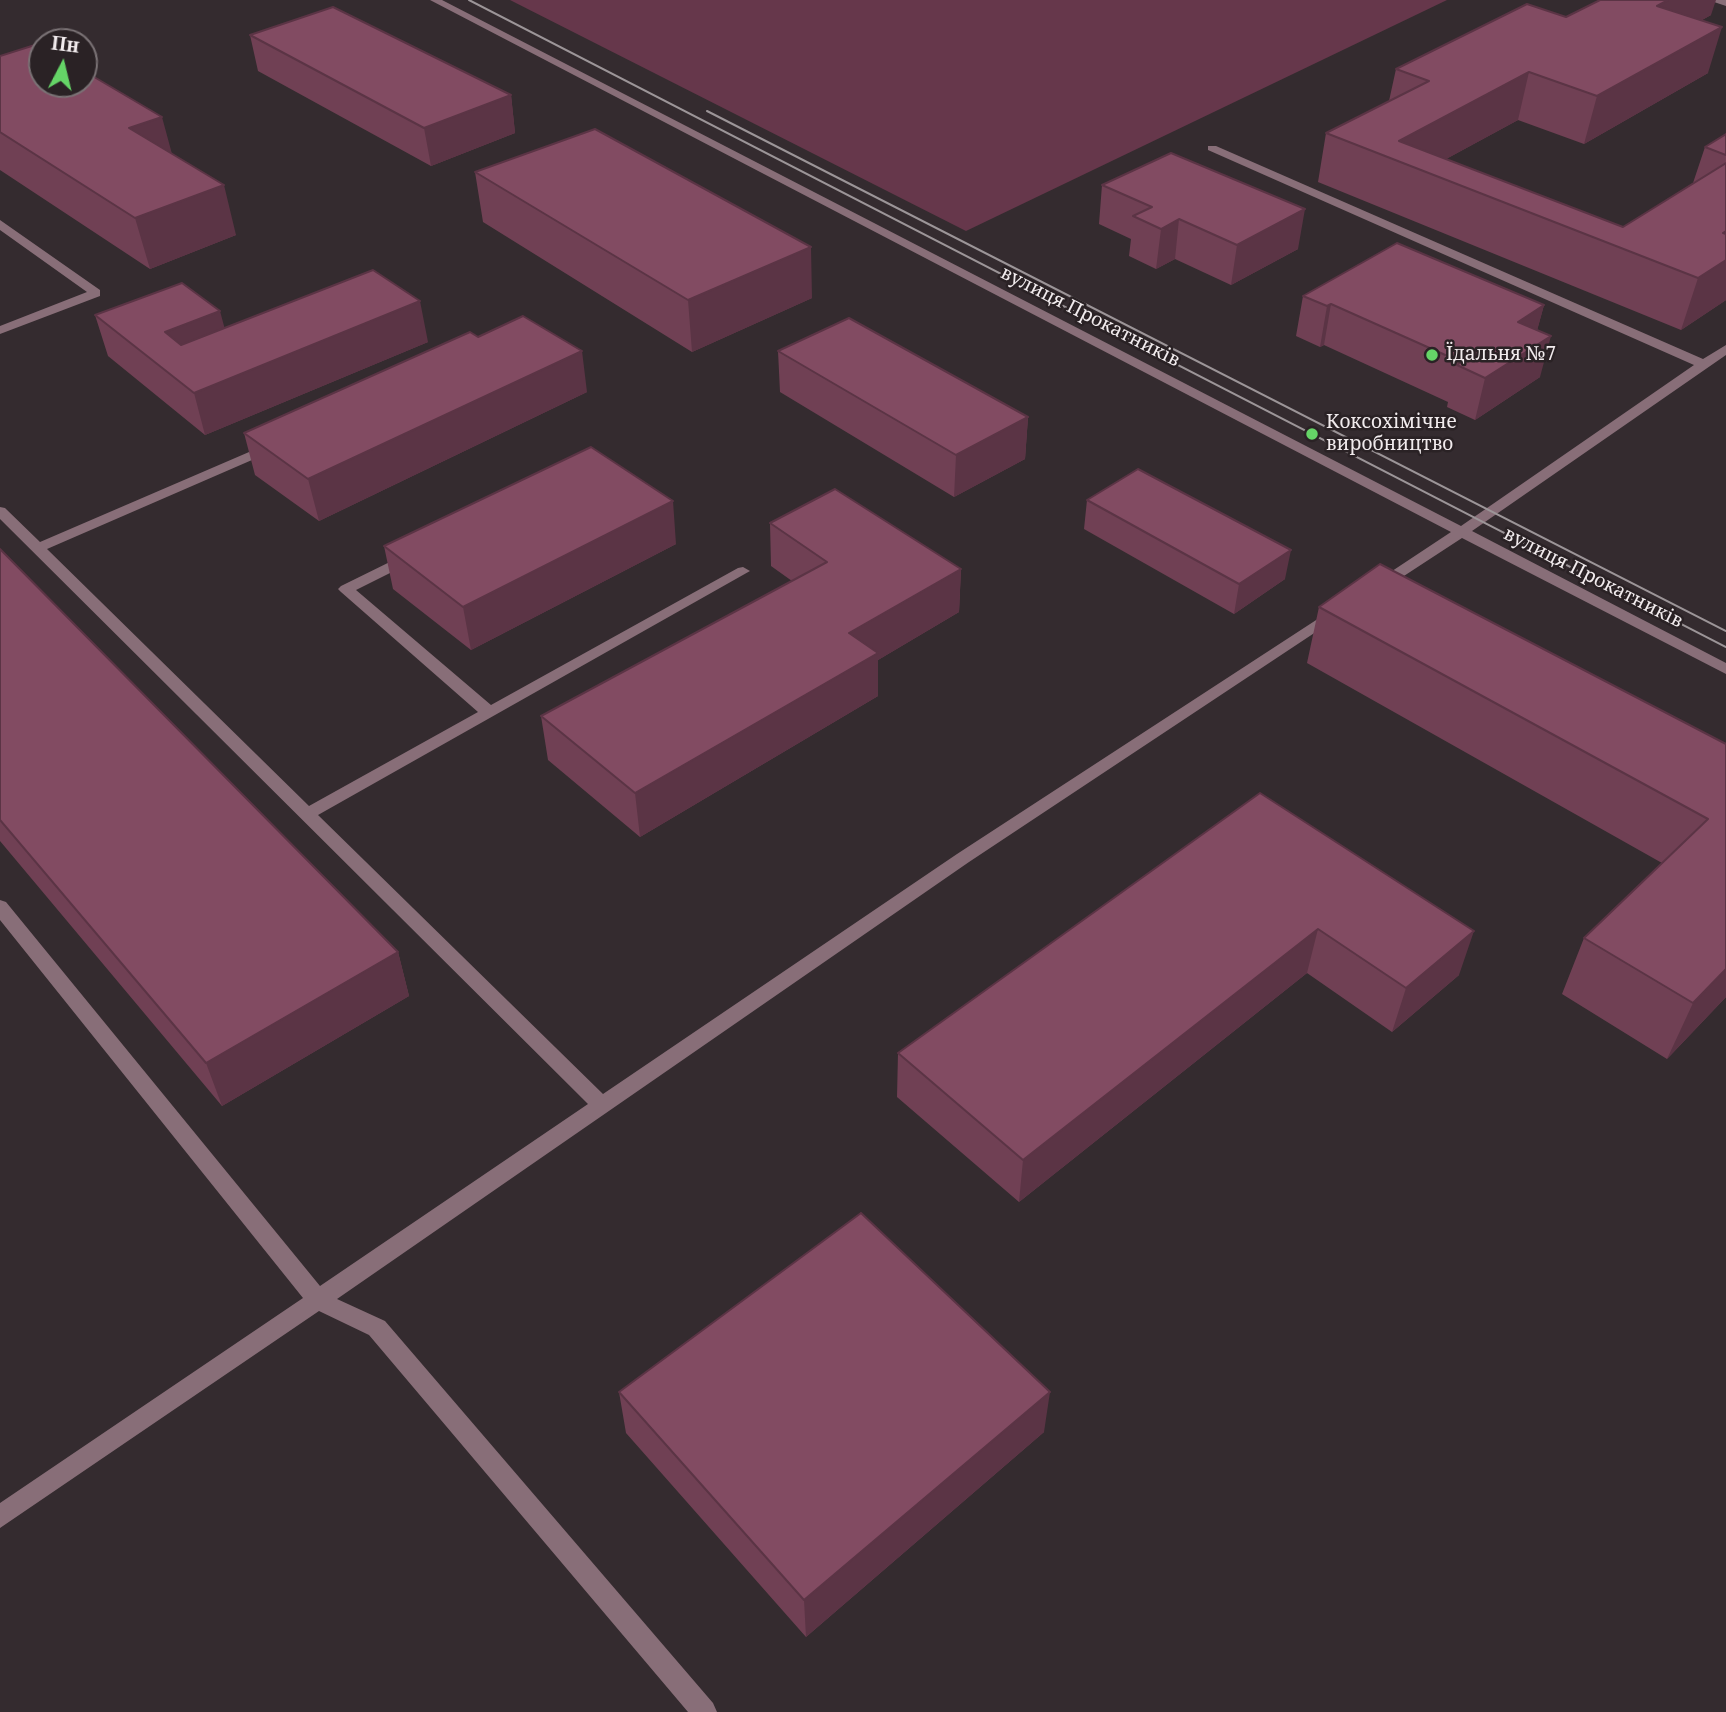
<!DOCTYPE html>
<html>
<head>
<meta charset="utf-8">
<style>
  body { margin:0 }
  #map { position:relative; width:1726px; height:1712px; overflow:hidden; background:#342b2f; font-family:"Noto Serif",serif }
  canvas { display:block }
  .north { position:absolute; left:28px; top:28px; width:70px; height:70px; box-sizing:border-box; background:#2a2225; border:2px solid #7a7275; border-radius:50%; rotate:7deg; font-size:19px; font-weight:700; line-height:28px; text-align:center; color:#f1ebed }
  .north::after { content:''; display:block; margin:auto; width:24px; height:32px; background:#65d467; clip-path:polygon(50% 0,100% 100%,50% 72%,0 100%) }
</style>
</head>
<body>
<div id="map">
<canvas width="1726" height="1712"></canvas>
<div class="north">Пн</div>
</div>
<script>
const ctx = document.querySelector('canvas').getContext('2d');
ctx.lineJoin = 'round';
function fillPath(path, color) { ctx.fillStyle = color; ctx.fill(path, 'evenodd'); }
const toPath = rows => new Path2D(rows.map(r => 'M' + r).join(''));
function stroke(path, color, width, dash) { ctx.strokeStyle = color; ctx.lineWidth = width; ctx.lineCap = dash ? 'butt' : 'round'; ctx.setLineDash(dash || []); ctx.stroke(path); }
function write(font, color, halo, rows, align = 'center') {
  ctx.font = font + ' "Noto Serif",serif'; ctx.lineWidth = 5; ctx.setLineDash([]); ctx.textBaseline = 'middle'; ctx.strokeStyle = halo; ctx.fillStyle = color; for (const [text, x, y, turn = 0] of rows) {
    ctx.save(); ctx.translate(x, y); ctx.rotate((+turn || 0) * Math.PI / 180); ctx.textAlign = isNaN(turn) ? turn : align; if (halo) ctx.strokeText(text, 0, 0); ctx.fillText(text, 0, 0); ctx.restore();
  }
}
const green = toPath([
  [510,0,1447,0,966,231]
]);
const minor = toPath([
  [430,0,442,0,1461,526,1694,365,1208,150,1208,146,1216,146,1703,359,1726,345,1726,355,1472,531,1726,663,1726,674,1462,538,1384,589,1374,589,1371,586,1374,583,1451,532,430,0],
  [1712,0,1726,0,1726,6,1714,2,1712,0],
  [0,220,100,290,100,296,0,334,0,326,87,292,0,230,0,220],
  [270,443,277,447,275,450,47,549,309,806,478,712,341,592,338,589,341,586,404,555,414,555,416,558,414,561,356,590,491,705,738,568,743,567,750,571,318,815,603,1094,957,854,1330,611,1335,609,1343,614,969,862,337,1299,385,1321,713,1703,717,1712,688,1712,369,1335,319,1311,0,1528,0,1503,303,1298,0,920,0,900,6,902,320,1286,588,1104,0,519,0,507,5,508,40,542,270,443]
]);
const tram = toPath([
  [469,0,1726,647],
  [707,111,1726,631]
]);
const wall = toPath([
  [1711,15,1702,20,1708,73,1584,144,1518,120,1446,159,1623,227,1693,183,1705,147,1726,134,1726,300,1681,330,1318,182,1326,133,1389,101,1396,69,1566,17],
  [250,35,511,95,515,133,431,166,258,71],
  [0,56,172,154,236,235,150,269,0,170],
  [475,172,812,298,692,352,483,222],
  [1102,185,1298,249,1231,285,1175,259,1156,269,1129,256,1131,239,1099,224],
  [1303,296,1544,305,1537,330,1540,377,1475,420,1447,407,1448,402,1324,345,1320,347,1296,336],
  [95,315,224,328,428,342,205,435,108,356],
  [478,337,587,392,319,521,255,475,244,433],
  [778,351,1028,417,1025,459,954,497,780,392],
  [1087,500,1285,579,1234,614,1084,529],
  [770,523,961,569,959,612,878,660,878,696,640,837,548,760,541,716,792,581,771,566],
  [676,544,471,650,393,589,384,546],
  [0,549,398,952,409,996,222,1106,0,841],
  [1319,607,1726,744,1726,997,1667,1059,1562,994,1584,938,1662,863,1307,663],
  [1260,793,1459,975,1392,1032,1307,973,1019,1202,897,1097,898,1053],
  [619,1392,1044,1432,806,1637,626,1433]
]);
const shadedWall = toPath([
  [1668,0,1716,0,1711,15,1644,52,1657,6],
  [1722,27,1708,73,1584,144,1597,96],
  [1529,72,1518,120,1424,171,1399,141],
  [511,95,515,133,431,166,424,128],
  [162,117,175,165,129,128],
  [224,185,236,235,150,269,135,218],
  [1305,209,1298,249,1231,285,1237,245],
  [1179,219,1175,259,1156,269,1161,229],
  [1726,231,1726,300,1681,330,1698,278,1723,233],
  [811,247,812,298,692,352,688,300],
  [420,301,428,342,205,435,194,393],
  [1331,304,1324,345,1320,347,1327,306],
  [1544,305,1533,346,1518,322],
  [220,311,231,352,176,373,165,332],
  [1551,336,1540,377,1475,420,1485,378],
  [582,351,587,392,319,521,308,479],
  [1028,417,1025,459,954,497,956,455],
  [673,501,676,544,471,650,463,607],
  [1291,550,1285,579,1234,614,1239,584],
  [961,569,959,612,878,660,878,696,640,837,635,793,849,633],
  [1318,929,1307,973,1019,1202,1023,1160],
  [1474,931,1459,975,1392,1032,1406,988],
  [398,952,409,996,222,1106,206,1063],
  [1726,969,1726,997,1667,1059,1693,1003],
  [1050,1392,1044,1432,806,1637,804,1600]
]);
const building = toPath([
  [1600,0,1668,0,1657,6,1722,27,1597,96,1529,72,1399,141,1623,227,1726,163,1726,231,1723,233,1726,234,1726,260,1698,278,1326,133,1429,81,1396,69,1527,4,1566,17,1600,0],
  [333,7,511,95,424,128,250,35,333,7],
  [38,44,42,46,42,84,84,84,84,71,162,117,129,128,224,185,135,218,0,132,0,56,38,44],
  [595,129,811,247,688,300,475,172,595,129],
  [1726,134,1726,155,1705,147,1726,134],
  [1171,153,1305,209,1237,245,1179,219,1161,229,1133,216,1152,207,1102,185,1171,153],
  [1397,243,1544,305,1518,322,1551,336,1485,378,1457,365,1461,362,1331,304,1327,306,1303,296,1397,243],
  [373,270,420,301,194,393,95,315,182,283,220,311,165,332,181,345,373,270],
  [523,316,582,351,308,479,244,433,470,332,478,337,523,316],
  [849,318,1028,417,956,455,778,351,849,318],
  [591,447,673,501,463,607,384,546,591,447],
  [1138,469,1291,550,1239,584,1087,500,1138,469],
  [835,489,961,569,849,633,878,653,635,793,541,716,827,562,770,523,835,489],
  [0,549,398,952,206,1063,0,820,0,549],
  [1380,564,1726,744,1726,969,1693,1003,1584,938,1708,819,1319,607,1380,564],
  [1260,793,1474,931,1406,988,1318,929,1023,1160,898,1053,1260,793],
  [861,1213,1050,1392,804,1600,619,1392,861,1213]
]);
const markers = [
  [1432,355,7,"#65d467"],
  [1312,434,7,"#65d467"]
];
const farStreetnames = [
  ["вулиця Прокатників",1090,317,27],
  ["вулиця Прокатників",1593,578,27]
];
const farPoinames = [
  ["Їдальня №7",1446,355],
  ["Коксохімічне",1326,423],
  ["виробництво",1326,445]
];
fillPath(green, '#66374b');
fillPath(minor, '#886e78');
stroke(tram, '#9c9598', 2);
fillPath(wall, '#704054');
fillPath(shadedWall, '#5b3445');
fillPath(building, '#824b62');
stroke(building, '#5b3445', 2);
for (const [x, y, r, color] of markers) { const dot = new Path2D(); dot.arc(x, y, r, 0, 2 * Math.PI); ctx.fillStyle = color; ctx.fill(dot); stroke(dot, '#2a2225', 2.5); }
write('19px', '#f1ebed', '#2a2225', farStreetnames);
write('19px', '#f1ebed', '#2a2225', farPoinames, 'left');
</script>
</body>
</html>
